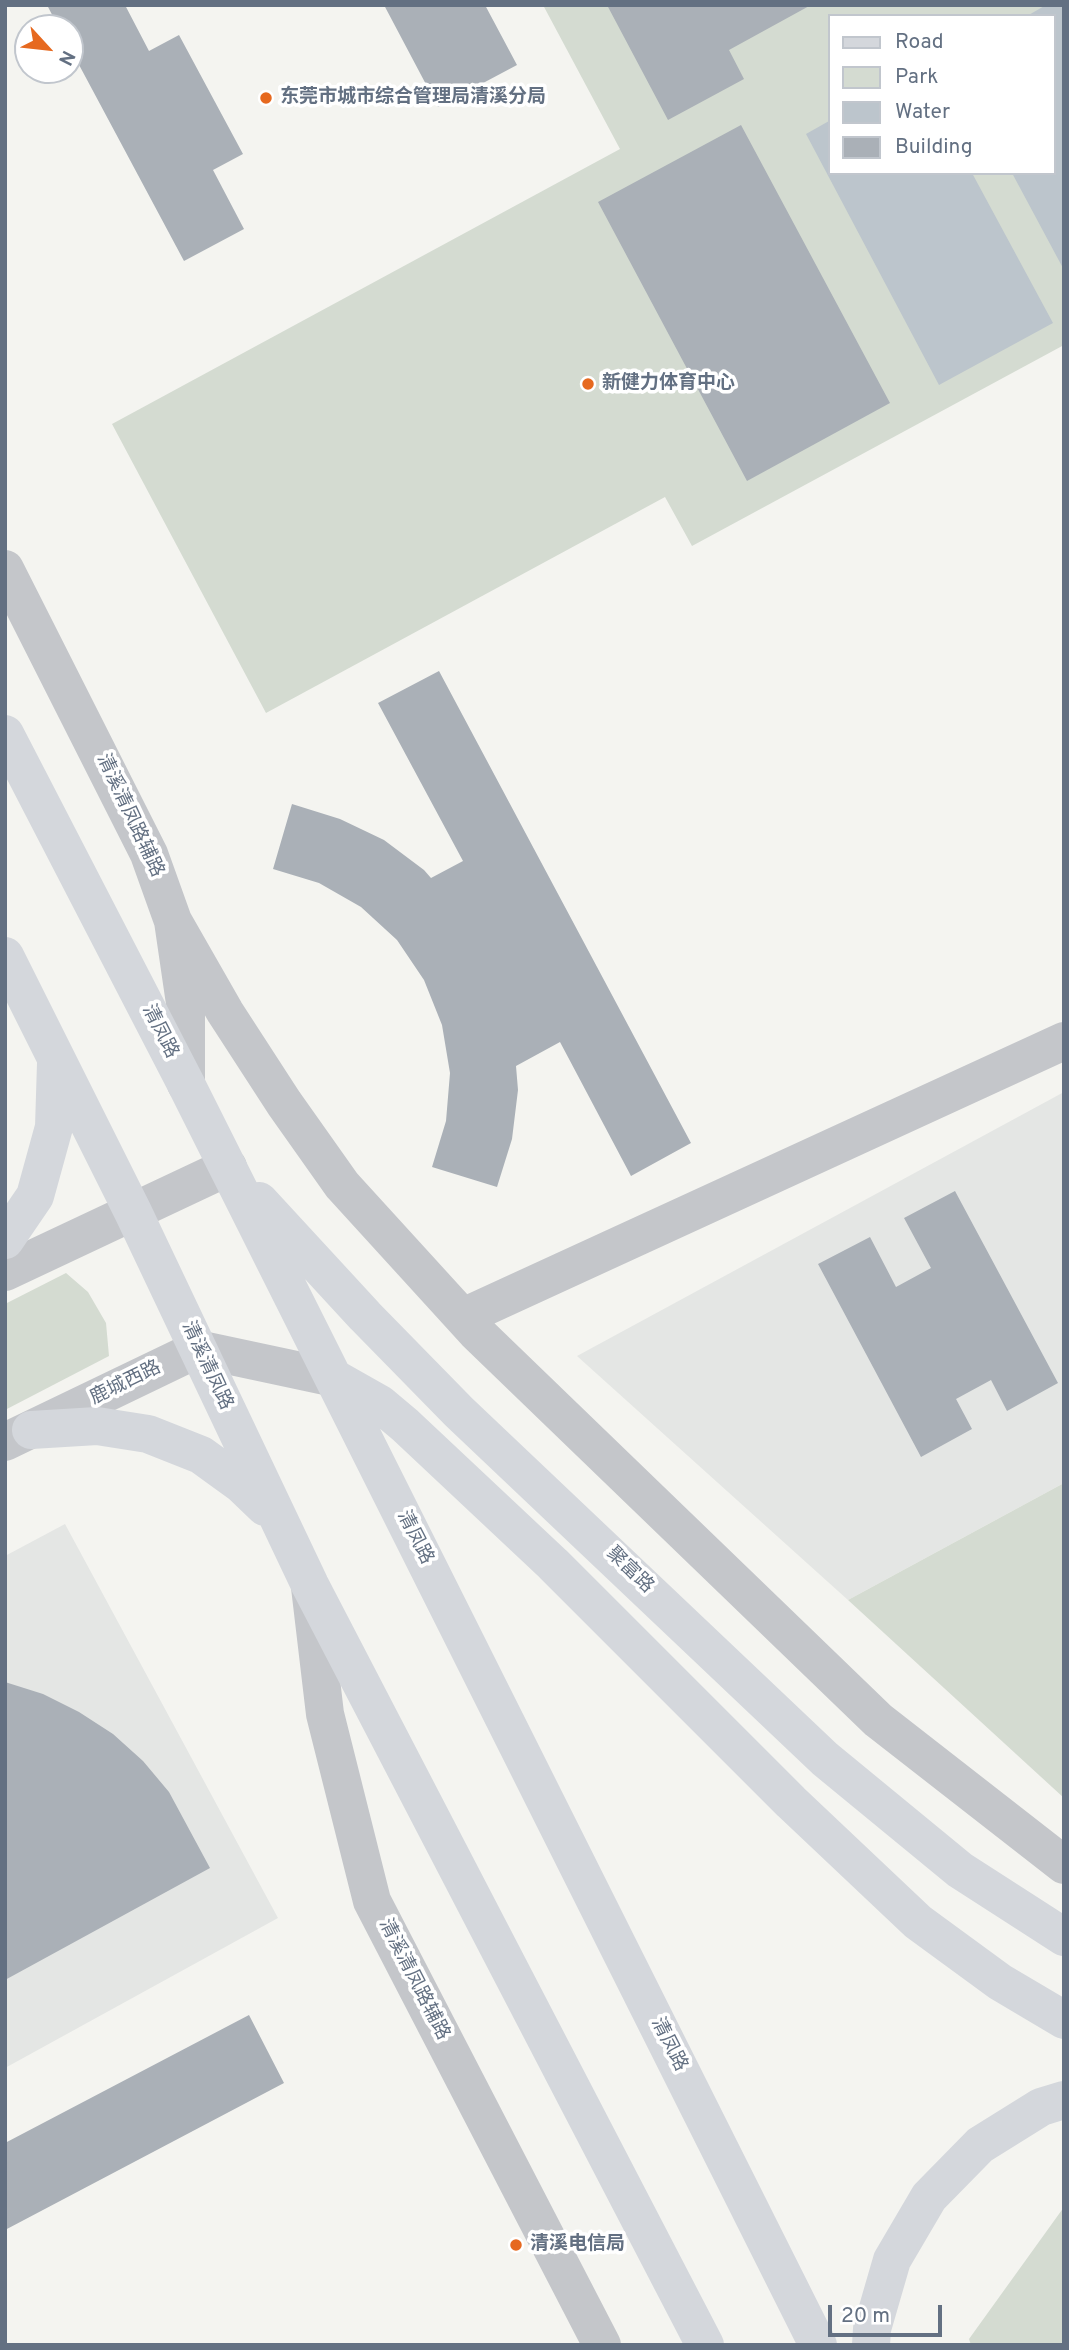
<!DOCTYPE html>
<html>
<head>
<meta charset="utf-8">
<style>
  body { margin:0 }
  #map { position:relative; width:1069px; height:2350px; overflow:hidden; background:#f4f4f0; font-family:Overpass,sans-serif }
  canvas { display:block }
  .frame { position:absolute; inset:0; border:7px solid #637082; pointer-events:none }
  .legend { position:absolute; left:828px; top:14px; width:228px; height:161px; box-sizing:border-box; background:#fff; border:2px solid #c1c6cd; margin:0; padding:9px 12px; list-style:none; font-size:21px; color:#637082 }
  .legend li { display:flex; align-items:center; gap:14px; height:35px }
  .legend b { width:35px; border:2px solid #c1c6cd }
  .north { position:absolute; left:14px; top:14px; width:70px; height:70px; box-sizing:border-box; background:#fff; border:2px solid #c1c6cd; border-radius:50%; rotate:117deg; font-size:19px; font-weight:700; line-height:28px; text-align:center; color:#637082 }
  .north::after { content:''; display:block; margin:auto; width:24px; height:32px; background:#e6691f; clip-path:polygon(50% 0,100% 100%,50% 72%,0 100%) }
  .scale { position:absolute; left:828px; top:2305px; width:114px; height:32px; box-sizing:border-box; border:4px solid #637082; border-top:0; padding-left:9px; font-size:21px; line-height:24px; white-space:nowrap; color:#637082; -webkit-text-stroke:5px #fff; paint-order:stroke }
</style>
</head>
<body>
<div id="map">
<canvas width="1069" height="2350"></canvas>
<div class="frame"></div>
<ul class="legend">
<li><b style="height:9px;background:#d4d7dc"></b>Road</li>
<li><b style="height:19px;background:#d4dbd1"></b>Park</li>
<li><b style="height:19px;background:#bcc5cc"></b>Water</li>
<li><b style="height:19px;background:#aab0b7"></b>Building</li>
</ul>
<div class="north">N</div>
<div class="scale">20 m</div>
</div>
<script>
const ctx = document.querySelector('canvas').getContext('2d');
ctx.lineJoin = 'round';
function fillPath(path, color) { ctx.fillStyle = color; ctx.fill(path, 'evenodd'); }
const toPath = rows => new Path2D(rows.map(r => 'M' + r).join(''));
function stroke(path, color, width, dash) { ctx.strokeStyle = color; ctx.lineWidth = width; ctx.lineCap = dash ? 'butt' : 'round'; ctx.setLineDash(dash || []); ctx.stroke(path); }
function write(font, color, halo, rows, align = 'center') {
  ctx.font = font + ' Overpass,"Noto Sans SC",sans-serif'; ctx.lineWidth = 7; ctx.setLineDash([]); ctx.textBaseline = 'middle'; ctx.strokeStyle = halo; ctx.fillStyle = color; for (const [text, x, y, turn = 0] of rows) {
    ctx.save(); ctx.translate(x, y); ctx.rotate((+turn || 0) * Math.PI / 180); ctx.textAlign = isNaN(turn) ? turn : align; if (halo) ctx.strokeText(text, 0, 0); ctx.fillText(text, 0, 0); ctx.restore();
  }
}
const built = toPath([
  [1064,1092,1064,1483,848,1600,577,1356],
  [65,1524,278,1918,5,2068,5,1556]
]);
const green = toPath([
  [543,5,1064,5,1064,345,692,546,665,497,266,713,112,424,620,149],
  [829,16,1053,16,1053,173,829,173],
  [66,1273,88,1292,106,1323,109,1356,5,1410,5,1304],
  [1064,1483,1064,1798,848,1600],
  [1064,2207,1064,2345,971,2345,969,2339]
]);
const water = toPath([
  [1046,5,1064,5,1064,270,1012,173,1053,173,1053,16,1027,16],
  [829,121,829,173,972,173,1053,323,939,385,806,134]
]);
const building = toPath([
  [47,5,125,5,149,51,179,35,243,154,213,170,244,229,184,261,70,48,70,28,59,28],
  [384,5,485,5,517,65,438,107],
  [607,5,811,5,729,50,744,79,668,120],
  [741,125,890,403,747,481,598,202],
  [439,671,691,1143,631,1176,560,1042,516,1066,518,1090,512,1139,497,1187,432,1167,446,1121,450,1073,442,1025,424,980,397,940,361,907,319,883,273,869,292,804,340,819,384,840,424,870,431,878,463,861,378,703],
  [955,1191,1058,1383,1007,1411,991,1380,956,1399,972,1429,921,1457,818,1264,870,1237,896,1287,931,1268,904,1218],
  [5,1682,43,1694,79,1712,113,1734,143,1761,169,1792,210,1868,5,1980],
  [249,2015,284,2083,5,2230,5,2143]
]);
const minor = toPath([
  [5,569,149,854,173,921,186,1010,186,1084],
  [173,921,225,1012,284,1103,342,1185,476,1332,878,1720,1064,1865],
  [5,1272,228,1167],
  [463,1317,1064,1041],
  [5,1442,198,1349,334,1378],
  [310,1587,325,1714,372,1901,602,2345]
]);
const major = toPath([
  [5,734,186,1084,818,2345],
  [5,956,133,1212,310,1585,705,2345],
  [259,1201,365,1316,459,1412,825,1759,960,1870,1064,1937],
  [5,1240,35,1196,54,1127,56,1063],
  [334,1378,380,1404,405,1425,553,1564,791,1802,918,1922,1000,1982,1064,2020],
  [31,1430,97,1426,148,1434,201,1455,241,1484,265,1507],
  [871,2345,872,2329,892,2260,929,2197,980,2145,1041,2107,1064,2100]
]);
const markers = [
  [266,98,7,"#e6691f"],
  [588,384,7,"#e6691f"],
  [516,2245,7,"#e6691f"]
];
const poiNames = [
  ["东莞市城市综合管理局清溪分局",280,98],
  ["新健力体育中心",602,384],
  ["清溪电信局",530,2245]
];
const streetNames = [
  ["清溪清凤路辅路",129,816,65],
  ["清凤路",159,1032,63],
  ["清溪清凤路",206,1366,65],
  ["鹿城西路",126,1384,-26],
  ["清凤路",414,1538,63],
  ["聚富路",629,1571,44],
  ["清溪清凤路辅路",413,1980,63],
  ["清凤路",668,2045,63]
];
fillPath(built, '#e4e6e4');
fillPath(green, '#d4dbd1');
fillPath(water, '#bcc5cc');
fillPath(building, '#aab0b7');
stroke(minor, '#c4c6ca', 38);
stroke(major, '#d4d7dc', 38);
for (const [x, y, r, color] of markers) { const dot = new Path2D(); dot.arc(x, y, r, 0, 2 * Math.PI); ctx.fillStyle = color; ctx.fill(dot); stroke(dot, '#fff', 2.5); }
write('bold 19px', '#637082', '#fff', poiNames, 'left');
write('19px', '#637082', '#fff', streetNames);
</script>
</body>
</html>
